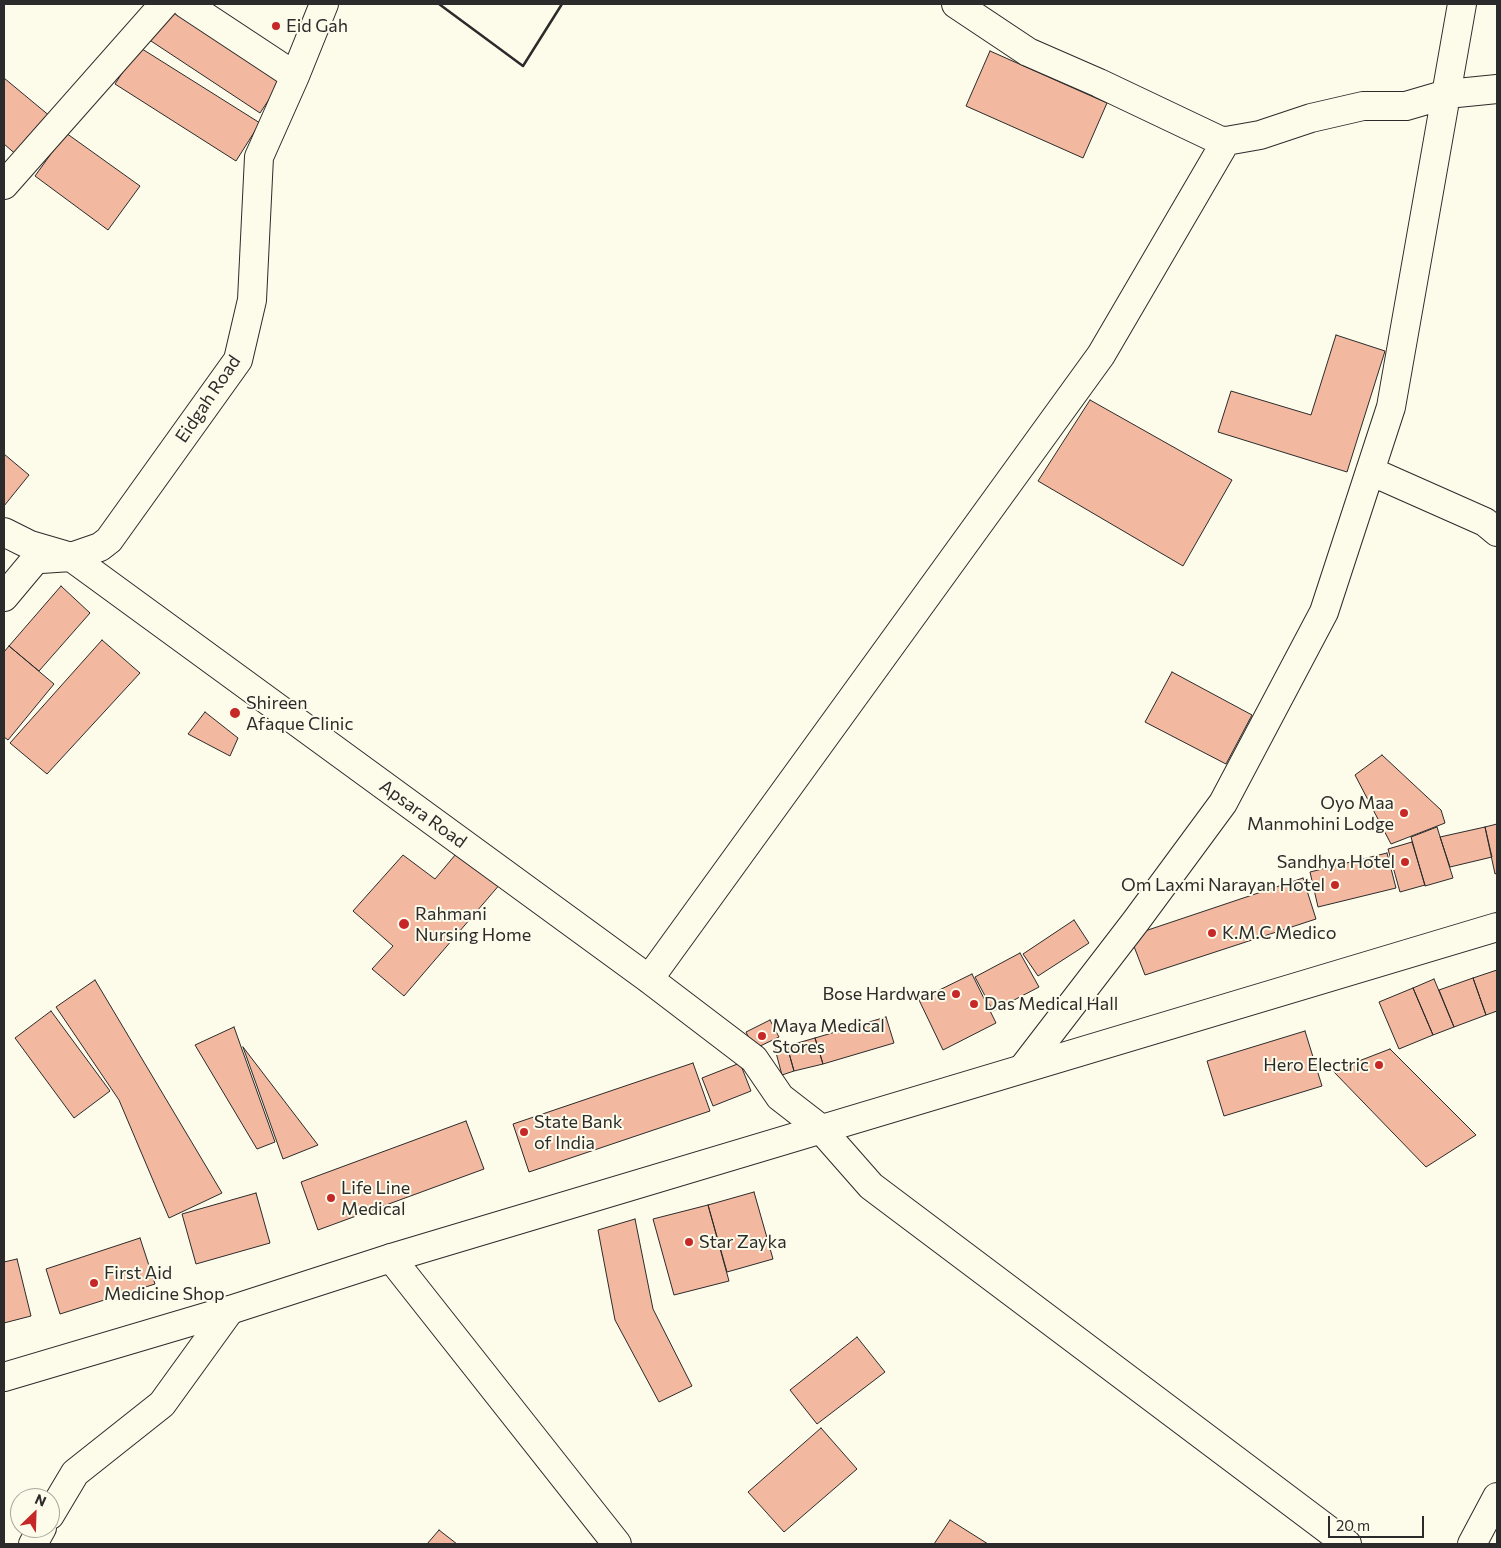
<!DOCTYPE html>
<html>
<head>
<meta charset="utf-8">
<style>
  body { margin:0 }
  #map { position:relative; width:1501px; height:1548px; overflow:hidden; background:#fdfbea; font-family:Commissioner,sans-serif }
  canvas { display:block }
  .frame { position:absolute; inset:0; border:5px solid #2b2b2b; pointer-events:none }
  .north { position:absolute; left:10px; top:1488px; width:50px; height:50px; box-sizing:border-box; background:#fdfbea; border:1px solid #a9a89e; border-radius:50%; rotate:24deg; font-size:14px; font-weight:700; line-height:20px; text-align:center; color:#2b2b2b }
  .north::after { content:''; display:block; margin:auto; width:18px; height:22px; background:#c62828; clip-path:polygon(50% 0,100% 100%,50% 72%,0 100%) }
  .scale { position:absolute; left:1328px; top:1516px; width:96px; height:22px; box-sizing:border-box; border:2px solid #2b2b2b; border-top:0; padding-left:6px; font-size:15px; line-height:18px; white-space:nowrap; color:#2b2b2b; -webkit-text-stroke:4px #fdfbea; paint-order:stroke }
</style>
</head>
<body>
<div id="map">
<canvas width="1501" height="1548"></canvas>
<div class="frame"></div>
<div class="north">N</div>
<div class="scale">20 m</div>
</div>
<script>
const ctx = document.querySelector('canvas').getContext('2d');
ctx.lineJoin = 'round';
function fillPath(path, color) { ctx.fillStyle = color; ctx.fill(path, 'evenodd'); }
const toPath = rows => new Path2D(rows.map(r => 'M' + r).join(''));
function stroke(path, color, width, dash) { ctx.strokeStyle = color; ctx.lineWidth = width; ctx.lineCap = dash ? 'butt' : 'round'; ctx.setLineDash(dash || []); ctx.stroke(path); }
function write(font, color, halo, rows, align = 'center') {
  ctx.font = font + ' Commissioner,sans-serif'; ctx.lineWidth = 4; ctx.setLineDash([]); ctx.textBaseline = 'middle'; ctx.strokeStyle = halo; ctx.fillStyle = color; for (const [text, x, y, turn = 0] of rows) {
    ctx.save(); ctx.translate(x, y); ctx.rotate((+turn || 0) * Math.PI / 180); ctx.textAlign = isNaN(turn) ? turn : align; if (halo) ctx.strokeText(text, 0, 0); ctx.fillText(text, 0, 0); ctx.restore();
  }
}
const building = toPath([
  [171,4,284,77,260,113,148,39,171,4],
  [139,47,260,123,236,161,115,84,139,47],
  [990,51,1107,103,1083,158,966,106,990,51],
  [4,78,51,117,19,157,4,144,4,78],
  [66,133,140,186,108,230,35,176,66,133],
  [1336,335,1385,351,1347,472,1218,432,1231,391,1311,415,1336,335],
  [1090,400,1232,480,1183,566,1038,481,1090,400],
  [4,454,29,475,4,506,4,454],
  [61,586,90,613,39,671,9,646,61,586],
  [102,640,140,673,47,774,10,743,102,640],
  [9,646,54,684,8,740,4,737,4,652,9,646],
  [1172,672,1252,715,1226,764,1145,722,1172,672],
  [205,712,238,738,230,756,188,734,205,712],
  [1382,755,1441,810,1445,823,1391,844,1355,775,1382,755],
  [1497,824,1497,873,1495,874,1485,827,1497,824],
  [1437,827,1453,878,1425,886,1411,837,1437,827],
  [1485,827,1492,857,1450,867,1440,837,1485,827],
  [1412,842,1425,885,1400,892,1388,849,1412,842],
  [461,848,501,883,404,996,372,969,393,946,353,911,403,855,435,879,461,848],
  [1387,853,1396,888,1318,907,1310,872,1387,853],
  [1303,878,1316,919,1145,975,1130,936,1303,878],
  [1074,920,1089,943,1038,976,1023,954,1074,920],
  [1020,953,1039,987,993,1011,975,977,1020,953],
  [1497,970,1497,1011,1486,1015,1473,978,1497,970],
  [972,974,996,1023,943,1050,919,1000,972,974],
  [1473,978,1486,1015,1454,1027,1439,990,1473,978],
  [1434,979,1454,1027,1433,1035,1413,988,1434,979],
  [95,980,222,1193,169,1218,119,1100,56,1007,95,980],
  [1413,988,1433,1035,1399,1049,1379,1002,1413,988],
  [51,1011,110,1091,74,1118,15,1038,51,1011],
  [886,1017,894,1043,823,1064,815,1038,886,1017],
  [770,1020,779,1037,754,1049,746,1032,770,1020],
  [234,1027,275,1142,257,1149,195,1045,234,1027],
  [1305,1031,1322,1086,1224,1116,1207,1061,1305,1031],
  [815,1038,823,1064,794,1071,787,1046,815,1038],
  [787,1046,794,1071,782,1075,775,1049,787,1046],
  [243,1047,318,1145,283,1159,243,1047],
  [1390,1049,1476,1135,1426,1167,1333,1071,1390,1049],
  [693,1063,710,1111,529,1172,513,1124,693,1063],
  [740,1063,751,1091,713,1106,702,1078,740,1063],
  [466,1121,484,1169,318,1230,301,1182,466,1121],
  [754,1192,773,1259,727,1272,708,1205,754,1192],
  [256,1193,270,1243,196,1264,182,1214,256,1193],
  [708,1205,729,1281,674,1295,653,1219,708,1205],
  [635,1219,653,1309,692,1386,659,1402,615,1320,598,1230,635,1219],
  [140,1238,155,1284,60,1314,46,1269,140,1238],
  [17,1259,31,1316,4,1323,4,1262,17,1259],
  [857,1337,885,1372,817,1424,790,1390,857,1337],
  [821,1428,857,1469,784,1532,748,1492,821,1428],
  [950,1520,988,1544,934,1544,950,1520],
  [439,1530,457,1544,427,1544,439,1530]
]);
const minor = toPath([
  [186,4,295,76],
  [956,4,1028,52,1099,83,1219,140,1226,141,1260,135,1311,118,1363,106,1406,106,1447,94,1497,89],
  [4,185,164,4],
  [1370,471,1485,522,1497,532],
  [4,532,30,545,71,557,649,979,754,1059,780,1097,820,1128,871,1186,1347,1544],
  [4,597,35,560,41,559,71,557,100,547,109,540,238,360,252,300,259,157,295,76,324,4],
  [649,979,1101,355,1226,141],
  [1023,1068,1136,921,1223,803,1324,612,1391,407,1462,4],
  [391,1258,617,1544],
  [50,1515,75,1473,162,1404,230,1310],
  [33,1544,42,1528]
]);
const major = toPath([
  [4,1377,230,1310,391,1258,1497,927],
  [1472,1544,1497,1497]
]);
const wall = toPath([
  [439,4,523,66,562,4]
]);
const markers = [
  [276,26,5,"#c62828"],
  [235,713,6,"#c62828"],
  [1404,813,5,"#c62828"],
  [1405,862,5,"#c62828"],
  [1335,885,5,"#c62828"],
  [404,924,6,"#c62828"],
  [1212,933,5,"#c62828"],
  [956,994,5,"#c62828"],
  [974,1004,5,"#c62828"],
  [762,1036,5,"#c62828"],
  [1379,1065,5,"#c62828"],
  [524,1132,5,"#c62828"],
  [331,1198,5,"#c62828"],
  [689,1242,5,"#c62828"],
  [94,1283,5,"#c62828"]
];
const poiNames = [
  ["Eid Gah",286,26],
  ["Shireen",246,703],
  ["Afaque Clinic",246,724],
  ["Oyo Maa",1394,803,"right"],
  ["Manmohini Lodge",1394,824,"right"],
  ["Sandhya Hotel",1395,862,"right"],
  ["Om Laxmi Narayan Hotel",1325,885,"right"],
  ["Rahmani",415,914],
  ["Nursing Home",415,935],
  ["K.M.C Medico",1222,933],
  ["Bose Hardware",946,994,"right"],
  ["Das Medical Hall",984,1004],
  ["Maya Medical",772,1026],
  ["Stores",772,1047],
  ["Hero Electric",1369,1065,"right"],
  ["State Bank",534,1122],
  ["of India",534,1143],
  ["Life Line",341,1188],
  ["Medical",341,1209],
  ["Star Zayka",699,1242],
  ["First Aid",104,1273],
  ["Medicine Shop",104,1294]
];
const streetNames = [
  ["Eidgah Road",208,399,-56],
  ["Apsara Road",423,814,36]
];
fillPath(building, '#f2b8a0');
stroke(building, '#2b2b2b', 1);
stroke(minor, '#2b2b2b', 30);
stroke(major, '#2b2b2b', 30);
stroke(minor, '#fdfbea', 28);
stroke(major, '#fdfbea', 28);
stroke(wall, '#2b2b2b', 2.5);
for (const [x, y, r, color] of markers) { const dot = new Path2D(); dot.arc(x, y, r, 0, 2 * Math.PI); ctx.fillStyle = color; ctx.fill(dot); stroke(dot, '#fdfbea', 2); }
write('18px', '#2b2b2b', '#fdfbea', poiNames, 'left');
write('18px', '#2b2b2b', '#fdfbea', streetNames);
</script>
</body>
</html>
